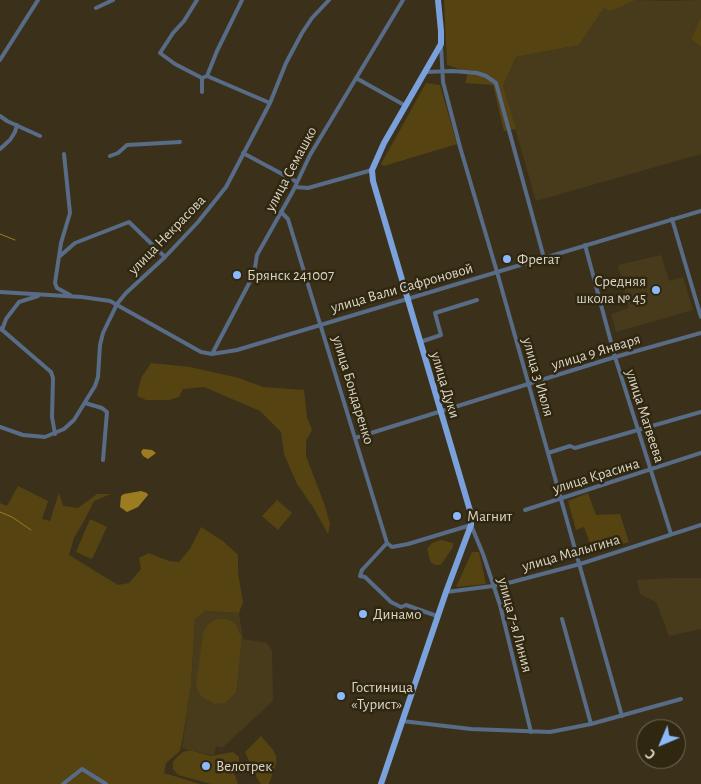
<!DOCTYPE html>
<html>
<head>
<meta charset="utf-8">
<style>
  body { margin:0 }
  #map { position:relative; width:701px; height:784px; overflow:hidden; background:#3b311a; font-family:"Alegreya Sans",sans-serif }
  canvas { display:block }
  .north { position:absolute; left:636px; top:719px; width:50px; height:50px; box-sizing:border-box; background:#302710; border:1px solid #746d59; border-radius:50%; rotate:225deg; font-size:14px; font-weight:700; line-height:20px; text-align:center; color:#dbd5c7 }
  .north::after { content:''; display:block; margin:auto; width:18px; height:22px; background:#8cb9fc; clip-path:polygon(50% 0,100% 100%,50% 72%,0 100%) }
</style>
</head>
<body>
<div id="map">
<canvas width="701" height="784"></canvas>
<div class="north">С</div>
</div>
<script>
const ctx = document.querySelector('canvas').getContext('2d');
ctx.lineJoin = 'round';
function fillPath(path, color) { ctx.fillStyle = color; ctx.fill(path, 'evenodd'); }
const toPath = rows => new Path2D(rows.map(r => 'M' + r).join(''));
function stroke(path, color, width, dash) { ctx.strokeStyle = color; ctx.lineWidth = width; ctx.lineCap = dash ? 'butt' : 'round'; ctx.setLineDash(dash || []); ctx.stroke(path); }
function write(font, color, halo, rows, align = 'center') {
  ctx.font = font + ' "Alegreya Sans",sans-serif'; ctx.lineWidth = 5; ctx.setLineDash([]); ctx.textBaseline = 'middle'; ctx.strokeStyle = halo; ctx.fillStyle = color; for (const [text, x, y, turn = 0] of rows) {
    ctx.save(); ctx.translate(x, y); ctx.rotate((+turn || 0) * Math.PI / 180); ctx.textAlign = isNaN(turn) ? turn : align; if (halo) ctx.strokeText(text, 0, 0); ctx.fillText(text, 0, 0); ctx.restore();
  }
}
const built = toPath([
  [636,0,669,1,701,0,701,17,691,39,701,47,701,154,536,201,503,86,516,57,579,45,604,8],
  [661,255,669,281,683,277,693,310,616,332,611,314,629,308,618,265],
  [671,578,701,578,701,629,669,636,656,602,640,594,637,580],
  [206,611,239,613,243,639,267,643,272,651,273,701,222,748,216,746,214,754,212,755,182,748,191,685,195,619]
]);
const green = toPath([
  [444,0,636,0,610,11,604,8,579,45,516,57,503,86,516,129,504,131,493,85,465,83,468,72,447,65],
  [701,17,701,47,691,39],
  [426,83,440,85,457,144,384,166,381,164],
  [151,363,190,367,239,378,263,387,304,390,307,417,312,430,306,441,306,456,325,506,330,524,328,534,313,507,297,484,284,454,281,432,260,411,204,387,183,389,179,397,169,400,146,400,137,396,141,378],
  [18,486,48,501,42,519,50,521,59,493,63,506,78,508,97,494,111,494,94,501,84,521,74,538,69,555,118,585,129,583,141,569,139,558,149,553,169,561,179,562,190,549,201,527,223,541,238,555,238,573,243,602,239,613,206,611,195,619,191,685,184,730,180,751,166,763,164,773,200,784,0,784,0,503,7,506],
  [588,493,596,515,620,514,629,542,585,556,582,548,590,544,584,527,576,530,568,501],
  [277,500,292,513,278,530,262,516],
  [90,519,107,527,92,559,76,552],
  [441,540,453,543,453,547,443,562,440,565,436,565,431,563,427,549,432,543],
  [472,552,479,552,486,584,456,587],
  [217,619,227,619,233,622,237,626,240,635,242,636,236,693,224,703,215,704,201,696,196,686,203,632,208,624],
  [261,736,273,750,276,756,276,764,269,784,261,784,258,780,245,752],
  [190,750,211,756,233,752,239,757,239,769,234,773,238,784,211,784,178,775,173,769,173,762,177,757,183,752]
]);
const water = toPath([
  [143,449,152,450,156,453,148,459,143,456,141,452],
  [141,491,147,493,148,495,138,507,127,512,120,507,121,496,124,494]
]);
const stream = toPath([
  [0,234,15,240],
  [0,512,12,517,31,530]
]);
const street = toPath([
  [197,0,184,21,173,33,160,53,175,64,202,78],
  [96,8,113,0],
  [441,45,443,82,460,147,497,272,622,716],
  [0,60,38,0],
  [425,72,453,71,477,73,486,76,496,83,544,258],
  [207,76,270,103],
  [356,78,406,106],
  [202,92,202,78,207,76,217,51,242,0],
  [0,116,7,121,40,136],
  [0,149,10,140,15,132,17,125],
  [243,153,297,182],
  [64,154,70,213,61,243,55,283,57,288,70,295],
  [110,156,118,153,127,145,180,142],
  [295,187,308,188,372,170],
  [281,212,288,219,387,543,392,547,408,544,471,525,483,554,500,605,531,732],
  [672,219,701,317],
  [585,245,615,357,671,534],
  [60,256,75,243,129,222,165,257],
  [0,292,82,297,110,301,201,352,212,354,237,350,701,211],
  [0,328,51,372,53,378,52,417,55,434],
  [2,330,6,319,19,302,38,296],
  [420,342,441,335,435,313,477,300],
  [212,354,254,274,257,255,293,191,310,155,403,0],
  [85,403,102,408,107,412,103,460],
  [0,427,23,435,45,437,64,429,74,420,95,386,98,377,100,345,103,333,117,304,126,293,165,257,198,222,226,187,270,103,286,63,302,33,312,18,329,0],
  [355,438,615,357,701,333],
  [548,453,570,446,575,448,701,412],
  [525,510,701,453],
  [387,543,362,570,360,576,365,577,391,602,401,607,406,605,437,616],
  [446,592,493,586,512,582,580,564,701,525],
  [562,619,591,724],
  [402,721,471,729,550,732,591,724,681,699],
  [63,784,82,769,106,784]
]);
const primary = toPath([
  [381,784,446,592,471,525,471,514,373,181,372,170,384,143,441,44,441,31,438,0]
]);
const markers = [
  [507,259,5,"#8cb9fc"],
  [237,275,5,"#8cb9fc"],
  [656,290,5,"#8cb9fc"],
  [457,516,5,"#8cb9fc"],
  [363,614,5,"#8cb9fc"],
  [341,696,5,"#8cb9fc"],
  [206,766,5,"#8cb9fc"]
];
const streetNames = [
  ["улица Семашко",291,169,-62],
  ["улица Некрасова",167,235,-46],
  ["улица Вали Сафроновой",402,288,-16],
  ["улица 9 Января",596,352,-17],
  ["улица 3 Июля",538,377,74],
  ["улица Дуки",445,385,73],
  ["улица Бондаренко",353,390,73],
  ["улица Матвеева",645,416,72],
  ["улица Красина",596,476,-17],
  ["улица Малыгина",571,553,-16],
  ["улица 7-я Линия",515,625,75]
];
const poiNames = [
  ["Фрегат",517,259],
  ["Брянск 241007",247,275],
  ["Средняя",646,281,"right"],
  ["школа № 45",646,298,"right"],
  ["Магнит",467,516],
  ["Динамо",373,614],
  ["Гостиница",351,687],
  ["«Турист»",351,704],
  ["Велотрек",216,766]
];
fillPath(built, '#473b1c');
fillPath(green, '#554312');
fillPath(water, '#9c7c20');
stroke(stream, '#9c7c20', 1);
stroke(street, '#586b87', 4);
stroke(primary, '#7aa1db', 6);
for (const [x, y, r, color] of markers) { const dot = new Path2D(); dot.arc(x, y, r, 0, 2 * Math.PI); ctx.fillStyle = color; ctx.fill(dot); stroke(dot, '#302710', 2); }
write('15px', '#dbd5c7', '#302710', streetNames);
write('15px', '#dbd5c7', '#302710', poiNames, 'left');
</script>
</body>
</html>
